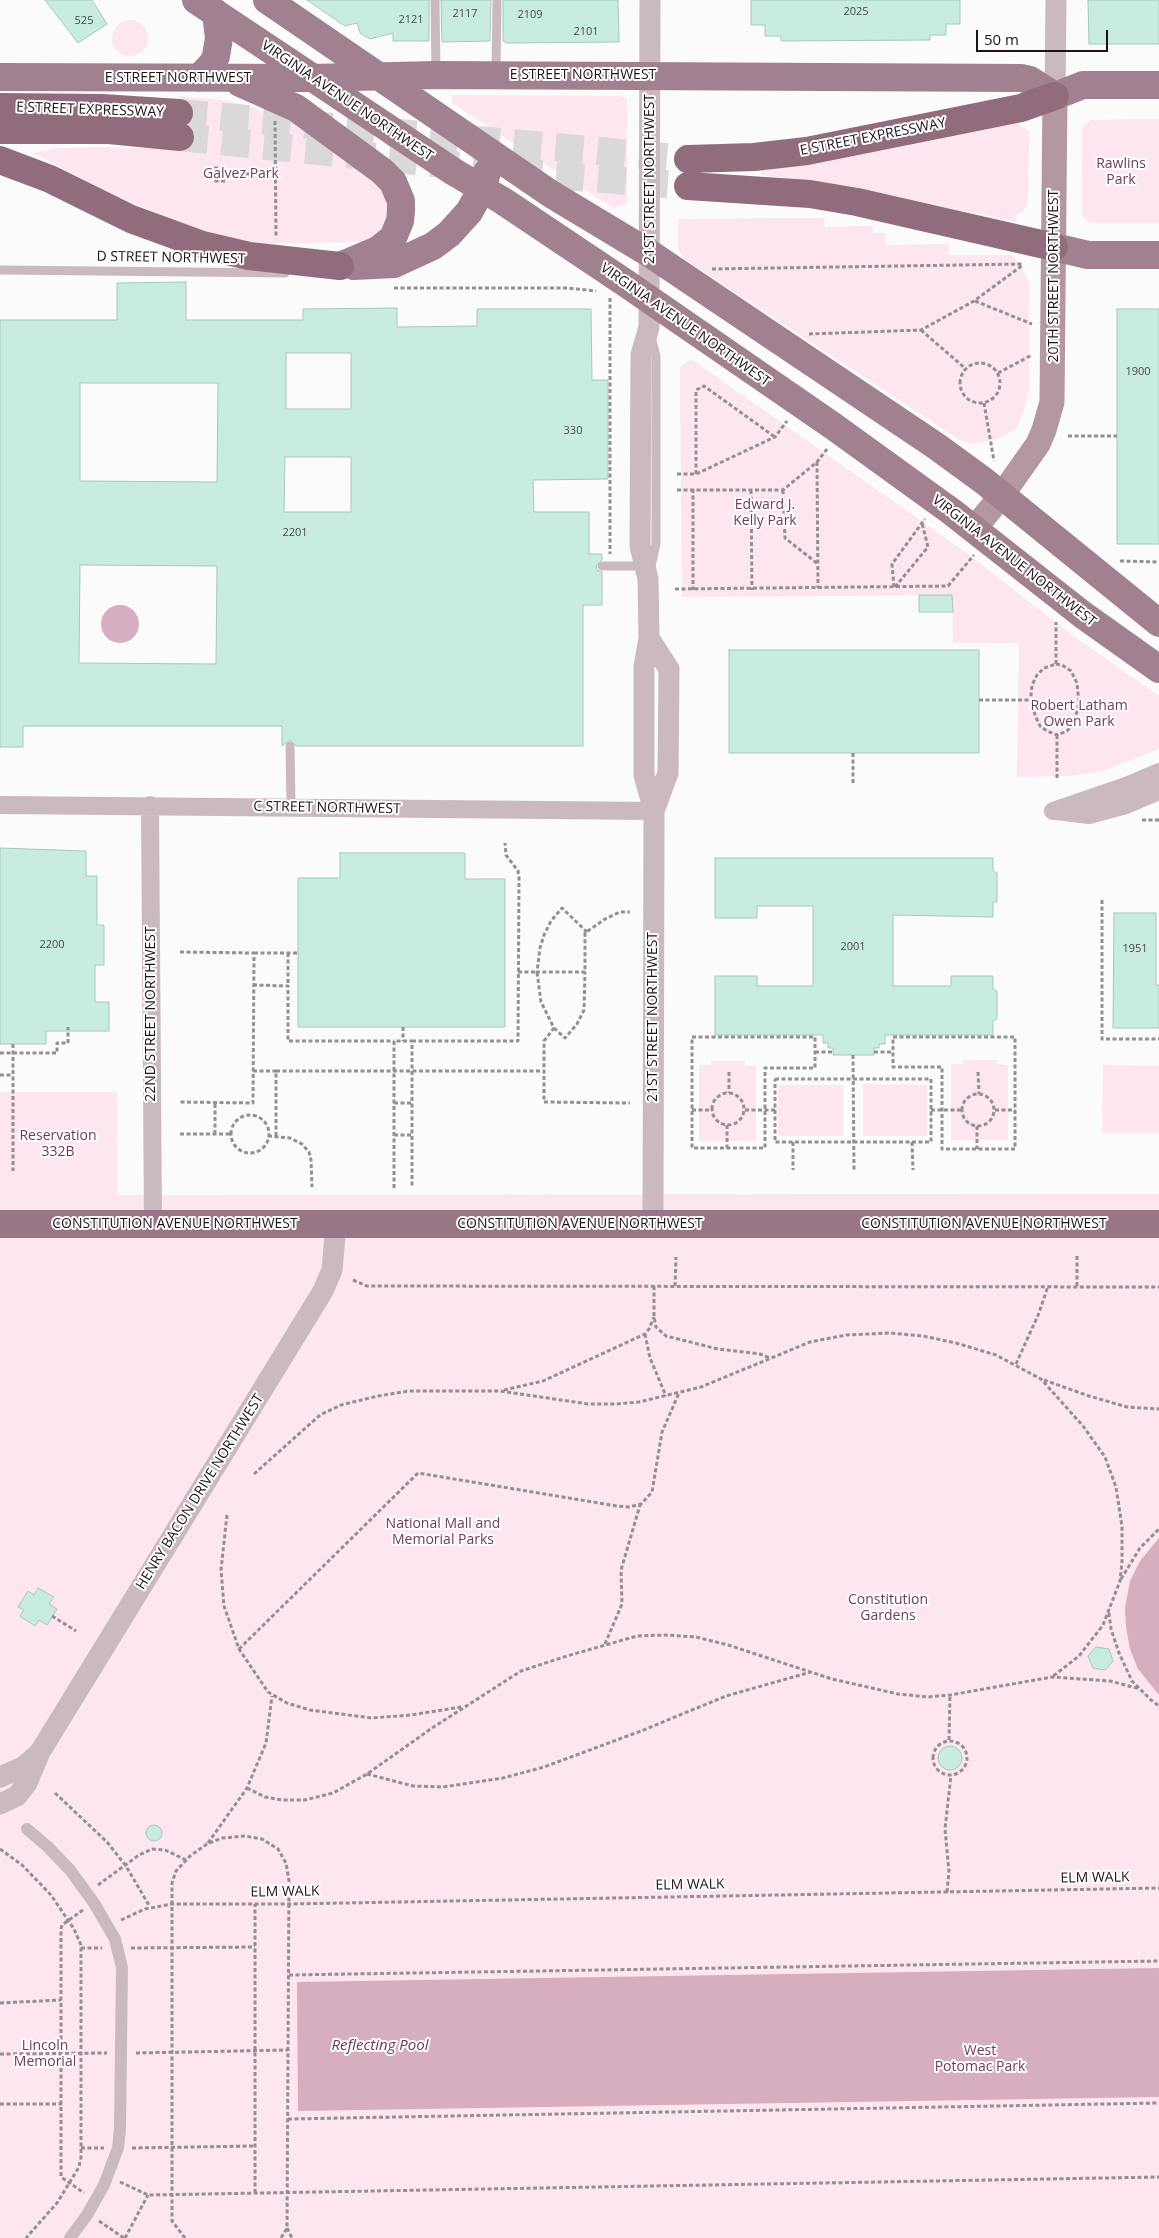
<!DOCTYPE html>
<html>
<head>
<meta charset="utf-8">
<style>
  body { margin:0 }
  #map { position:relative; width:1159px; height:2238px; overflow:hidden; background:#fbfbfb; font-family:"Open Sans",sans-serif }
  canvas { display:block }
  .scale { position:absolute; left:976px; top:30px; width:132px; height:22px; box-sizing:border-box; border:2px solid #1d1217; border-top:0; padding-left:6px; font-size:15px; line-height:18px; white-space:nowrap; color:#1d1217; -webkit-text-stroke:4px #fff; paint-order:stroke }
</style>
</head>
<body>
<div id="map">
<canvas width="1159" height="2238"></canvas>
<div class="scale">50 m</div>
</div>
<script>
const ctx = document.querySelector('canvas').getContext('2d');
ctx.lineJoin = 'round';
function fillPath(path, color) { ctx.fillStyle = color; ctx.fill(path, 'evenodd'); }
const toPath = rows => new Path2D(rows.map(r => 'M' + r).join(''));
function stroke(path, color, width, dash) { ctx.strokeStyle = color; ctx.lineWidth = width; ctx.lineCap = dash ? 'butt' : 'round'; ctx.setLineDash(dash || []); ctx.stroke(path); }
function write(font, color, halo, rows, align = 'center') {
  ctx.font = font + ' "Open Sans",sans-serif'; ctx.lineWidth = 4; ctx.setLineDash([]); ctx.textBaseline = 'middle'; ctx.strokeStyle = halo; ctx.fillStyle = color; for (const [text, x, y, turn = 0] of rows) {
    ctx.save(); ctx.translate(x, y); ctx.rotate((+turn || 0) * Math.PI / 180); ctx.textAlign = isNaN(turn) ? turn : align; if (halo) ctx.strokeText(text, 0, 0); ctx.fillText(text, 0, 0); ctx.restore();
  }
}
const green = toPath([
  '112 38a18 18 0 1 1 36 0a18 18 0 1 1-36 0Z',
  [452,95,621,96,627,99,627,203,613,208,452,103],
  [179,96,229,101,256,108,279,119,283,112,380,185,390,202,391,221,375,238,361,242,246,244,202,232,112,194,33,153,59,148,102,147,179,149],
  [1159,119,1159,223,1091,223,1082,216,1082,128,1091,120],
  [1018,120,1019,125,1029,131,1028,198,1027,205,1022,212,1015,215,1017,222,855,188,761,175,761,167],
  [824,218,825,227,873,226,873,233,885,233,886,245,949,244,949,255,1013,255,1029,281,1029,389,1024,410,1016,429,997,439,973,444,960,440,684,259,678,249,678,219],
  [691,359,964,551,1072,635,1159,696,1159,749,1102,771,1068,776,1017,777,1019,643,953,643,952,595,682,597,680,367],
  [963,1060,997,1060,997,1064,1008,1065,1008,1140,951,1140,951,1064,963,1064],
  [711,1061,745,1061,745,1066,756,1066,756,1141,699,1141,699,1065,711,1065],
  [1103,1065,1159,1066,1159,1133,1102,1133],
  [863,1084,927,1085,927,1136,863,1136],
  [778,1085,843,1085,843,1136,778,1136],
  [0,1092,117,1092,117,1195,1159,1194,1159,2238,0,2238]
]);
const water = toPath([
  '101 624a19 19 0 1 1 38 0a19 19 0 1 1-38 0Z',
  [1159,1538,1159,1695,1138,1669,1130,1649,1126,1627,1125,1608,1130,1581,1140,1561],
  [1159,1968,1159,2097,298,2111,297,1982]
]);
const building = toPath([
  [45,0,92,0,107,24,78,43,45,0],
  [307,0,429,0,429,41,393,41,393,33,370,39,360,33,357,23,345,26,307,0],
  [441,0,491,0,490,41,442,42,441,0],
  [503,0,618,0,619,42,506,43,503,41,503,0],
  [751,0,960,0,960,24,946,24,946,35,930,35,930,40,781,41,781,36,765,36,765,25,751,25,751,0],
  [1088,0,1159,0,1159,44,1089,44,1088,0],
  [186,282,186,320,303,320,303,309,397,308,397,327,477,326,477,309,591,309,592,380,608,380,608,479,533,480,534,512,589,512,589,554,602,554,602,560,596,566,597,570,602,572,602,605,583,605,583,746,296,746,290,740,282,746,282,726,23,726,23,747,0,747,0,320,117,320,117,283,186,282],
  [286,353,351,353,351,409,286,409,286,353],
  [80,383,218,383,217,482,80,481,80,383],
  [285,457,351,457,351,512,284,512,285,457],
  [80,565,217,566,216,664,79,663,80,565],
  [1117,309,1159,309,1159,544,1117,544,1117,309],
  [919,595,952,595,953,612,919,612,919,595],
  [729,650,979,650,979,753,729,753,729,650],
  [0,848,86,851,86,876,97,876,97,925,104,925,104,965,95,965,95,1002,109,1002,109,1031,46,1031,46,1044,0,1044,0,848],
  [340,853,465,853,465,879,505,879,505,1027,298,1027,298,878,340,878,340,853],
  [715,858,993,858,993,871,997,873,997,902,993,902,993,917,893,915,893,986,951,986,951,976,993,976,993,989,997,991,997,1019,993,1021,993,1035,885,1035,885,1044,879,1044,879,1048,874,1048,874,1055,833,1055,833,1048,828,1048,828,1043,823,1043,823,1035,715,1035,715,976,757,976,757,986,813,986,813,906,757,906,757,918,715,918,715,858],
  [1114,913,1156,913,1156,985,1159,985,1159,1028,1113,1028,1114,913],
  [38,1588,54,1597,49,1604,57,1609,47,1625,39,1620,35,1626,20,1616,24,1610,18,1607,28,1591,34,1595,38,1588],
  [1096,1647,1109,1649,1113,1661,1105,1670,1093,1668,1088,1656,1096,1647],
  '938 1758a12 12 0 1 1 24 0a12 12 0 1 1-24 0Z',
  '146 1833a8 8 0 1 1 16 0a8 8 0 1 1-16 0Z'
]);
const motorwayTunnel = toPath([
  [179,113,688,159],
  [180,137,542,174,688,186]
]);
const path = toPath([
  [275,121,276,237],
  [214,168,226,168,226,181,214,181,214,168],
  [226,174,276,174],
  [712,269,1023,264],
  [394,288,567,288,596,291],
  [610,298,610,554],
  [975,301,1032,324],
  [921,330,966,369],
  [809,334,921,330,974,301,1023,265],
  '960 383a20 20 0 1 1 40 0a20 20 0 1 1-40 0Z',
  [998,373,1032,355],
  [984,403,994,461],
  [1068,436,1117,436],
  [817,462,818,588],
  [677,474,696,474,775,437,787,421],
  [696,474,696,390,704,386,775,437],
  [693,489,693,590],
  [677,490,783,490,817,462,827,449],
  [751,490,752,590],
  [783,490,785,538,818,564],
  [1120,561,1159,562],
  [894,587,892,564,925,519],
  [895,587,928,547,922,523],
  [675,589,948,586,974,555],
  [1056,664,1062,665,1071,671,1077,683,1079,703,1074,723,1067,731,1057,735,1047,731,1040,726,1035,715,1031,695,1032,685,1037,675,1044,668,1056,664],
  [1056,664,1056,622],
  [979,700,1032,700],
  [1057,735,1057,780],
  [853,753,853,784],
  [1142,820,1159,820],
  [1102,900,1102,1039,1159,1039],
  [587,932,562,908,551,921,544,935,540,948,537,972,585,972,585,933,605,919,620,912,630,912],
  [180,952,254,953,253,1103,180,1102],
  [254,953,298,953],
  [288,953,288,986],
  [518,972,537,972,541,1002,554,1028,544,1041,544,1071],
  [253,985,288,986,288,1041,394,1041],
  [403,1027,403,1041],
  [554,1028,565,1038,577,1024,584,1010,585,972],
  [692,1037,815,1037,815,1068,765,1068,765,1148,692,1148,692,1037],
  [893,1037,1015,1037,1015,1149,942,1149,942,1067,893,1067,893,1037],
  [412,1041,518,1041,519,878,518,871,506,855,505,843],
  [13,1044,13,1171],
  [815,1052,833,1052],
  [874,1052,893,1052],
  [0,1053,57,1053,57,1043,68,1043,68,1027],
  [853,1055,854,1170],
  [253,1071,276,1071],
  [729,1072,729,1093],
  [978,1072,979,1094],
  [0,1075,13,1075],
  [775,1079,931,1079,931,1142,775,1142,775,1079],
  '712 1109a16 16 0 1 1 32 0a16 16 0 1 1-32 0Z',
  '962 1110a16 16 0 1 1 32 0a16 16 0 1 1-32 0Z',
  [394,1103,412,1103],
  [692,1110,712,1110],
  [745,1110,775,1110],
  [931,1110,962,1110],
  [995,1110,1015,1110],
  '231 1134a19 19 0 1 1 38 0a19 19 0 1 1-38 0Z',
  [727,1125,727,1148],
  [977,1126,977,1149],
  [180,1134,231,1134],
  [215,1134,215,1103],
  [394,1135,412,1135],
  [268,1136,290,1138,302,1144,309,1152,311,1160,312,1187],
  [276,1136,276,1071,544,1071,544,1102,630,1103],
  [793,1142,793,1170],
  [912,1142,913,1170],
  [394,1188,394,1041,412,1041,412,1188],
  [353,1280,367,1286,1159,1287],
  [654,1286,654,1317,656,1327,666,1336,718,1349,760,1354,770,1358],
  [675,1286,676,1257],
  [1077,1286,1077,1256],
  [645,1334,650,1358,666,1396],
  [1016,1364,1039,1313,1048,1286],
  [1044,1380,1089,1396,1127,1407,1159,1409],
  [504,1390,543,1381,645,1334,649,1329,654,1317],
  [254,1474,320,1415,341,1405,378,1396,409,1391,500,1391,588,1404,616,1404,639,1402,701,1387,810,1342,846,1335,890,1333,923,1336,956,1343,996,1355,1041,1379,1083,1426,1105,1457,1116,1487,1122,1527,1122,1562,1120,1581,1103,1625,1079,1656,1052,1677],
  [227,1515,221,1570,224,1606,239,1649,268,1692,287,1703,310,1710,372,1718,411,1715,461,1707],
  [1121,1579,1140,1548,1159,1529],
  [1109,1613,1111,1629,1119,1653,1132,1681,1151,1700,1159,1706],
  [52,1616,76,1631],
  [605,1644,622,1604,621,1570,640,1505],
  [239,1649,418,1473,617,1506,629,1507,641,1504,652,1492,662,1432,679,1393],
  [949,1740,950,1695],
  '933 1758a17 17 0 1 1 34 0a17 17 0 1 1-34 0Z',
  [367,1774,413,1786,443,1787,503,1778,544,1767,641,1731,726,1696,811,1672],
  [247,1788,265,1797,282,1800,305,1800,333,1793,367,1774,432,1728,521,1671,567,1656,637,1636,665,1635,696,1637,728,1645,832,1679,898,1694,928,1697,950,1695,1052,1677,1110,1681,1140,1689],
  [55,1793,107,1842,126,1866,150,1907],
  [208,1843,247,1788,266,1743,272,1696],
  [0,1849,22,1865,51,1895,74,1929,81,1945,81,2157,79,2167,57,2203,26,2238],
  [98,1885,139,1855,152,1849,165,1850,186,1860],
  [947,1892,949,1872,945,1829,951,1775],
  [83,1910,62,1925,61,1929,61,2177,84,2193],
  [121,1920,145,1909,172,1904,289,1904,1159,1888],
  [81,1948,102,1948],
  [131,1948,255,1947],
  [289,1975,1159,1961],
  [0,2003,61,2000],
  [136,2053,288,2050],
  [0,2054,107,2053],
  [0,2104,62,2104],
  [288,2119,1159,2103],
  [81,2148,104,2148],
  [132,2148,254,2146],
  [120,2182,148,2195,1159,2177],
  [255,2193,255,1904],
  [99,2221,124,2238],
  [287,2228,292,2238],
  [125,2238,148,2195],
  [185,2238,172,2221,172,1883,176,1871,190,1856,207,1844,222,1838,245,1836,262,1839,278,1849,286,1863,289,1881,287,2228,281,2238]
]);
const service = toPath([
  [435,0,436,72],
  [496,72,497,0],
  [0,270,285,273],
  [602,566,644,566],
  [651,566,656,544,656,356,651,337],
  [290,746,291,807]
]);
const pedestrian = toPath([
  [27,1829,48,1847,70,1870,94,1903,115,1939,122,1968,120,2129,118,2148,104,2185,87,2215,70,2238]
]);
const minor = toPath([
  [0,805,654,811],
  [150,805,153,1224],
  [1053,811,1126,786,1159,772],
  [1056,811,1089,815,1126,805,1159,791]
]);
const tertiary = toPath([
  [650,0,649,327,641,355,640,546,648,579,649,638,644,667,644,775,654,811,653,1224],
  [1055,96,1056,0],
  [649,638,669,669,668,773,654,811],
  [0,1777,23,1767,40,1752],
  [0,1804,17,1796,27,1783,40,1752,323,1291,332,1270,336,1224]
]);
const secondary = toPath([
  [974,529,1002,495,1038,444,1044,430,1052,402,1055,96]
]);
const primary = toPath([
  [196,0,454,172,503,201,624,282,833,426,952,512,1083,615,1159,669],
  [267,0,551,194,649,253,936,446,984,481,1159,623],
  [0,77,312,78,436,75,1021,78,1030,80,1055,96,1083,85,1159,85],
  [199,78,213,63,216,56,219,38,216,13],
  [240,83,296,108,382,171,393,182,401,201,401,211,400,221,393,238,378,250,340,266],
  [1054,247,1088,255,1159,255],
  [354,266,394,264,433,246,449,234,469,212,482,189,487,172]
]);
const trunk = toPath([
  [0,1224,1159,1224]
]);
const motorway = toPath([
  [0,107,102,108,179,113],
  [0,130,109,130,180,137],
  [688,159,754,157,807,151,1021,108,1055,96],
  [0,160,50,179,131,219,202,245,249,256,340,266],
  [688,186,810,194,857,202,1054,247]
]);
const numberNames = [
  ["2025",856,12],
  ["2117",465,14],
  ["2109",530,15],
  ["2121",411,20],
  ["525",84,21],
  ["2101",586,32],
  ["1900",1138,372],
  ["330",573,431],
  ["2201",295,533],
  ["2200",52,945],
  ["2001",853,947],
  ["1951",1135,949]
];
const streetNames = [
  ["E STREET NORTHWEST",583,75],
  ["E STREET NORTHWEST",178,78],
  ["VIRGINIA AVENUE NORTHWEST",347,101,34],
  ["E STREET EXPRESSWAY",90,110,2],
  ["E STREET EXPRESSWAY",873,137,-11],
  ["21ST STREET NORTHWEST",650,179,-90],
  ["D STREET NORTHWEST",171,258,1],
  ["20TH STREET NORTHWEST",1054,276,-90],
  ["VIRGINIA AVENUE NORTHWEST",685,325,35],
  ["VIRGINIA AVENUE NORTHWEST",1014,561,38],
  ["C STREET NORTHWEST",327,808,1],
  ["22ND STREET NORTHWEST",151,1014,-90],
  ["21ST STREET NORTHWEST",653,1017,-90],
  ["CONSTITUTION AVENUE NORTHWEST",175,1224],
  ["CONSTITUTION AVENUE NORTHWEST",580,1224],
  ["CONSTITUTION AVENUE NORTHWEST",984,1224],
  ["HENRY BACON DRIVE NORTHWEST",200,1492,-58],
  ["ELM WALK",1095,1878,-1],
  ["ELM WALK",690,1885,-1],
  ["ELM WALK",285,1892,-1]
];
const parkNames = [
  ["Rawlins",1121,164],
  ["Park",1121,180],
  ["Galvez Park",241,174],
  ["Edward J.",765,505],
  ["Kelly Park",765,521],
  ["Robert Latham",1079,706],
  ["Owen Park",1079,722],
  ["Reservation",58,1136],
  ["332B",58,1152],
  ["National Mall and",443,1524],
  ["Memorial Parks",443,1540],
  ["Constitution",888,1600],
  ["Gardens",888,1616],
  ["Lincoln",45,2046],
  ["Memorial",45,2062],
  ["West",980,2051],
  ["Potomac Park",980,2067]
];
const waterNames = [
  ["Reflecting Pool",380,2046]
];
fillPath(green, '#fde6ef');
fillPath(water, '#d6aebf');
fillPath(building, '#c9ece1');
stroke(building, '#a6c8bd', 1);
stroke(motorwayTunnel, '#dad8d9', 28, [28, 14]);
stroke(path, '#948f92', 3, [4, 2.5]);
stroke(service, '#cbb9c0', 9);
stroke(pedestrian, '#cbb9c0', 12);
stroke(minor, '#cbb9c0', 18);
stroke(tertiary, '#cbb9c0', 21);
stroke(secondary, '#b398a3', 25);
stroke(primary, '#a1818f', 28);
stroke(trunk, '#997686', 28);
stroke(motorway, '#916c7d', 28);
write('11px', '#48484a', null, numberNames);
write('14px', '#1d1217', '#fff', streetNames);
write('14px', '#703b55', '#fff', parkNames);
write('italic 15px', '#6c3751', '#fff', waterNames);
</script>
</body>
</html>
